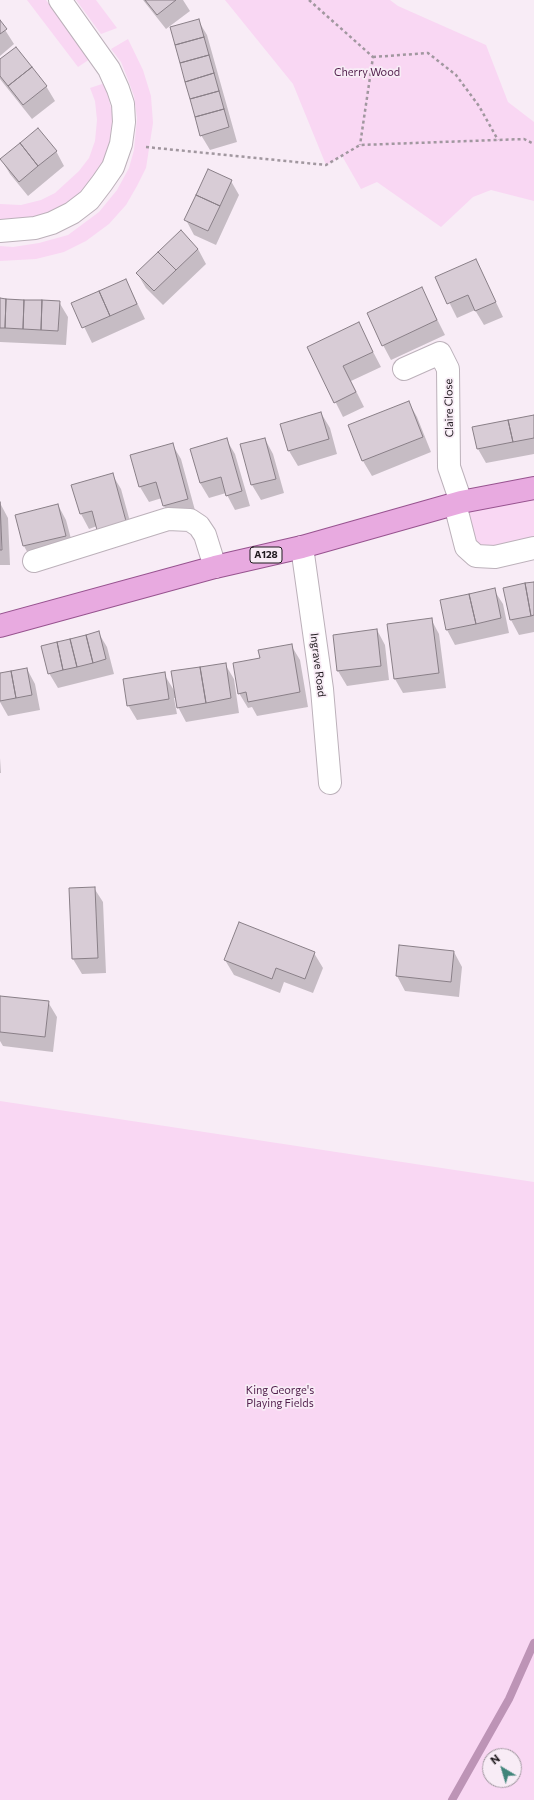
<!DOCTYPE html>
<html>
<head>
<meta charset="utf-8">
<style>
  body { margin:0 }
  #map { position:relative; width:534px; height:1800px; overflow:hidden; background:#f8ecf6; font-family:Commissioner,sans-serif }
  canvas { display:block }
  .north { position:absolute; left:482px; top:1748px; width:40px; height:40px; box-sizing:border-box; background:#f8ecf6; border:1px solid #a198a0; border-radius:50%; rotate:322deg; font-size:11px; font-weight:700; line-height:16px; text-align:center; color:#1f1a1e }
  .north::after { content:''; display:block; margin:auto; width:14px; height:18px; background:#40857a; clip-path:polygon(50% 0,100% 100%,50% 72%,0 100%) }
</style>
</head>
<body>
<div id="map">
<canvas width="534" height="1800"></canvas>
<div class="north">N</div>
</div>
<script>
const ctx = document.querySelector('canvas').getContext('2d');
ctx.lineJoin = 'round';
function fillPath(path, color) { ctx.fillStyle = color; ctx.fill(path, 'evenodd'); }
const toPath = rows => new Path2D(rows.map(r => 'M' + r).join(''));
function stroke(path, color, width, dash) { ctx.strokeStyle = color; ctx.lineWidth = width; ctx.lineCap = dash ? 'butt' : 'round'; ctx.setLineDash(dash || []); ctx.stroke(path); }
function write(font, color, halo, rows, align = 'center') {
  ctx.font = font + ' Commissioner,sans-serif'; ctx.lineWidth = 3.5; ctx.setLineDash([]); ctx.textBaseline = 'middle'; ctx.strokeStyle = halo; ctx.fillStyle = color; for (const [text, x, y, turn = 0] of rows) {
    ctx.save(); ctx.translate(x, y); ctx.rotate((+turn || 0) * Math.PI / 180); ctx.textAlign = isNaN(turn) ? turn : align; if (halo) ctx.strokeText(text, 0, 0); ctx.fillText(text, 0, 0); ctx.restore();
  }
}
const green = toPath([
  [27,0,46,0,90,59,78,67],
  [76,0,96,0,117,28,101,34],
  [225,0,390,0,398,6,486,45,508,102,534,122,534,201,491,190,473,197,441,227,377,182,361,189,342,156,326,165,293,84],
  [128,39,143,70,151,96,153,123,146,168,137,186,126,205,109,224,86,241,64,252,36,259,0,261,0,246,13,247,39,243,68,235,99,212,117,190,129,168,134,150,137,118,134,96,127,77,121,62,111,49],
  [105,83,112,112,112,135,107,155,96,175,81,193,61,209,43,218,0,220,0,204,21,205,41,200,55,193,79,171,89,158,95,141,97,120,95,101,90,88],
  [534,488,534,548,476,556,461,502],
  [0,1101,534,1182,534,1800,0,1800],
  [490,1756,514,1756,514,1780,490,1780]
]);
const shadow = toPath([
  [143,0,183,0,190,11,166,29],
  [198,20,207,35,237,142,210,150,201,135],
  [0,22,14,44,0,56],
  [0,60,46,86,55,101,32,119,0,79],
  [56,151,64,166,28,196,10,174,1,159],
  [231,181,239,195,216,245,194,235,186,220],
  [198,249,206,264,163,305,146,288,137,273],
  [476,260,503,317,484,325,475,310,457,318,437,278],
  [126,280,145,319,92,343,73,304],
  [422,289,445,335,391,360,383,345],
  [0,299,59,302,68,317,66,345,0,342],
  [358,323,381,367,351,381,364,407,343,417,308,347],
  [409,403,417,417,431,452,372,476,363,461,349,426],
  [321,413,330,428,337,454,298,466,289,451,282,425],
  [534,416,534,454,486,463,478,449],
  [226,439,235,454,250,506,235,510,226,493,209,498,200,483,191,449],
  [265,439,273,454,284,493,261,500,252,485,242,445],
  [172,444,181,459,196,514,172,521,164,506,162,498,149,502,140,487,131,455],
  [112,474,121,489,134,536,97,526,89,529,81,514],
  [0,503,8,518,10,565,0,565],
  [58,505,66,520,74,550,32,561,24,546],
  [534,582,534,632,519,635,511,620,504,588],
  [494,590,503,604,509,633,455,645,447,630,441,601],
  [431,619,439,634,446,688,403,693,395,679],
  [377,630,385,645,389,680,347,686,338,671,334,636],
  [98,632,107,647,114,674,58,688,49,673],
  [291,645,300,660,308,707,257,716,252,707,248,708,239,693,261,659],
  [225,664,234,679,239,713,186,722,178,707,176,698,174,698,177,714,137,720,128,705,164,674,175,692],
  [27,669,35,684,40,710,8,716,0,702,0,674],
  [0,758,1,773,0,773],
  [70,888,94,888,103,902,106,973,82,974,73,959],
  [239,924,314,953,323,968,313,993,284,982,280,993,234,975,225,960],
  [454,952,462,967,459,997,405,991,397,976],
  [0,997,48,1002,57,1017,53,1052,3,1046,0,1041]
]);
const stream = toPath([
  [452,1800,509,1699,534,1643]
]);
const building = toPath([
  [145,0,176,0,157,15,145,0],
  [199,19,204,37,175,45,170,27,199,19],
  [0,20,7,29,0,34,0,20],
  [204,37,209,55,180,63,175,45,204,37],
  [16,47,32,67,8,86,0,76,0,59,16,47],
  [209,55,214,73,185,82,180,63,209,55],
  [32,67,47,86,23,105,8,86,32,67],
  [214,73,219,91,190,99,185,82,214,73],
  [219,91,224,109,195,117,190,99,219,91],
  [224,109,229,127,200,136,195,117,224,109],
  [38,128,57,151,38,166,20,143,38,128],
  [20,143,38,166,19,182,0,159,20,143],
  [208,169,232,180,220,206,196,195,208,169],
  [196,195,220,206,208,231,184,220,196,195],
  [181,230,198,249,176,270,158,252,181,230],
  [158,252,176,270,154,291,136,273,158,252],
  [476,259,496,302,475,311,468,295,447,304,435,277,476,259],
  [126,279,137,304,110,316,99,291,126,279],
  [422,287,437,320,382,346,367,313,422,287],
  [99,291,110,316,82,328,71,303,99,291],
  [0,298,6,299,5,328,0,328,0,298],
  [6,299,24,300,23,329,5,328,6,299],
  [24,300,42,300,41,330,23,329,24,300],
  [42,300,60,301,58,331,41,330,42,300],
  [359,322,373,352,343,366,356,392,334,403,307,347,359,322],
  [409,401,423,437,362,461,348,425,409,401],
  [321,412,329,439,288,451,280,424,321,412],
  [534,415,534,438,513,442,508,420,534,415],
  [508,420,513,442,477,449,472,427,508,420],
  [227,438,242,491,226,496,221,477,200,483,190,449,227,438],
  [265,438,276,479,251,485,240,444,265,438],
  [173,443,188,499,163,506,156,482,139,487,130,455,173,443],
  [113,473,126,521,97,530,92,511,80,514,71,485,113,473],
  [0,502,2,550,0,550,0,502],
  [58,504,66,536,23,546,15,515,58,504],
  [534,582,534,615,531,616,525,583,534,582],
  [525,583,531,616,510,620,503,588,525,583],
  [495,588,501,618,476,624,469,594,495,588],
  [469,594,476,624,446,630,440,600,469,594],
  [432,618,439,673,394,679,387,624,432,618],
  [377,629,381,666,337,671,333,635,377,629],
  [99,631,106,659,93,663,86,635,99,631],
  [86,635,93,663,77,667,70,639,86,635],
  [70,639,77,667,63,670,57,642,70,639],
  [57,642,63,670,48,674,41,646,57,642],
  [292,644,300,692,248,702,246,692,238,694,233,663,260,658,258,650,292,644],
  [226,663,231,698,206,703,200,667,226,663],
  [200,667,206,703,177,708,171,671,200,667],
  [27,668,32,695,16,698,11,671,27,668],
  [11,671,16,698,0,701,0,673,11,671],
  [165,672,169,699,127,706,123,679,165,672],
  [95,887,98,958,72,959,69,888,95,887],
  [239,922,315,952,305,979,276,968,272,979,224,960,239,922],
  [399,945,454,951,451,982,396,976,399,945],
  [0,996,49,1001,45,1037,0,1032,0,996]
]);
const path = toPath([
  [309,0,373,57,360,145],
  [373,57,428,53,456,75,479,106,498,140],
  [146,147,326,165,360,145,524,139,534,144]
]);
const minor = toPath([
  [0,231,35,228,52,223,72,213,89,200,102,183,113,167,121,144,124,122,123,104,118,89,109,69,60,0],
  [404,369,440,353,448,369,449,467,461,502],
  [455,504,466,547,476,556,495,557,534,548],
  [302,547,322,689,330,783],
  [34,561,168,519,190,520,199,526,205,535,215,567]
]);
const primary = toPath([
  [0,626,215,567,302,547,461,502,534,488]
]);
const shields = [
  [266,555,32]
];
const shieldNames = [
  ["A128",266,555]
];
const parkNames = [
  ["Cherry Wood",367,72],
  ["King George's",280,1390],
  ["Playing Fields",280,1403]
];
const streetNames = [
  ["Claire Close",449,408,-91],
  ["Ingrave Road",318,665,83]
];
fillPath(green, '#f9d7f3');
fillPath(shadow, '#0003');
stroke(stream, '#bd94b6', 8);
fillPath(building, '#d8ccd6');
stroke(building, '#897f87', 1);
stroke(minor, '#bcb1ba', 24);
stroke(primary, '#97538f', 24);
stroke(path, '#a1979f', 2.5, [3, 3]);
stroke(minor, '#fff', 22);
stroke(primary, '#e8aae0', 22);
for (const [x, y, w] of shields) { const box = new Path2D(); box.roundRect(x - w / 2, y - 8, w, 16, 3); ctx.fillStyle = '#f8ecf6'; ctx.fill(box); stroke(box, '#1f1a1e', 1); }
write('bold 10px', '#1f1a1e', null, shieldNames);
write('11px', '#511f4c', '#f8ecf6', parkNames);
write('11px', '#1f1a1e', '#f8ecf6', streetNames);
</script>
</body>
</html>
